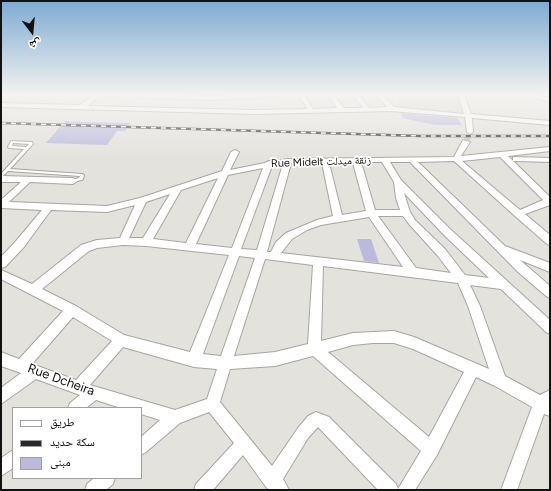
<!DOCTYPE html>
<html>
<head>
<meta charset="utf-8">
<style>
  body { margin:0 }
  #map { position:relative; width:551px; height:491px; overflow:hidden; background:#e4e2dd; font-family:Figtree,"Noto Naskh Arabic",sans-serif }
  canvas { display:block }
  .frame { position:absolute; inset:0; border:2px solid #131210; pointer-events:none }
  .legend { position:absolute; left:12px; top:407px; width:130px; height:72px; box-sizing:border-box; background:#fff; border:1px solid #a1a09f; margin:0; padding:5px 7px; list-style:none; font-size:12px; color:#131210 }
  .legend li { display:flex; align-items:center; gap:8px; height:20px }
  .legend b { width:20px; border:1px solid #a1a09f }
  .north { position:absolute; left:12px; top:12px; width:40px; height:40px; -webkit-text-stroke:3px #fff; paint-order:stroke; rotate:164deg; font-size:11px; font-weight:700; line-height:16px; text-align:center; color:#131210 }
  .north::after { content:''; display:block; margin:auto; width:14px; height:18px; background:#131210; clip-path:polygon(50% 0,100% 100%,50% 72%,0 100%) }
</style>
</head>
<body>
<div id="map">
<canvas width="551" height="491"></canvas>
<div class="frame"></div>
<ul class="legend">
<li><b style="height:5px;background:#fff"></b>طريق</li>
<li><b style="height:5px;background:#2a2927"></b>سكة حديد</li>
<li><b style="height:11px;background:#bbbadc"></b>مبنى</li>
</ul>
<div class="north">ش</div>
</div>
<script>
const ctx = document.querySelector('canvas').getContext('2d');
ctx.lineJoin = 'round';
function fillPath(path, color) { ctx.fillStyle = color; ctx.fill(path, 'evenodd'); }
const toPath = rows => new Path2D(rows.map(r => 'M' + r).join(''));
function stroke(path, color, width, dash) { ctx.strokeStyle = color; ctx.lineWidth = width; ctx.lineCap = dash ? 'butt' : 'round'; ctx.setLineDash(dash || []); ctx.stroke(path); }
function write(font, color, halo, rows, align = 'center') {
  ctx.font = font + ' Figtree,"Noto Naskh Arabic",sans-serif'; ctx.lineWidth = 3.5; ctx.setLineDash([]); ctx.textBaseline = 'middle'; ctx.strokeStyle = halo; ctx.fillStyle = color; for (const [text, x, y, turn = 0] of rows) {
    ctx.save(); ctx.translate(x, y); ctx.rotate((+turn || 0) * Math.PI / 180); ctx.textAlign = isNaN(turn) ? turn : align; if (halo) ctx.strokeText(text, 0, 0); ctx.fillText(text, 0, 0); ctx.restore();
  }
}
const built = toPath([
  [396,94,457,94,464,114,398,107]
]);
const building = toPath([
  [401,113,457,118,462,125,435,125,406,119,402,117],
  [65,121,82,122,130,123,125,131,117,131,107,145,46,143],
  [357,239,371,239,379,263,364,261]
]);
const minorTunnel = toPath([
  [466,142,470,132]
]);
const service = toPath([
  [11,141,31,142,32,142,33,144,10,169,82,174,84,175,83,179,82,180,73,182,72,182,72,180,79,178,80,176,8,171,2,177,1,177,1,174,24,149,9,148,8,147,11,141],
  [13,143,29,144,26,147,12,146,13,143]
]);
const minor = toPath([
  [95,94,101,94,88,106,254,110,307,109,298,94,304,94,313,109,337,108,327,94,333,94,344,108,363,108,352,94,358,94,369,108,387,107,375,94,381,94,392,104,394,107,464,114,458,94,464,94,471,114,550,121,550,125,472,118,473,132,470,134,467,132,465,117,391,111,254,114,1,107,1,103,80,105,95,94],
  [103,94,211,96,286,94,283,96,211,100,106,96,103,94],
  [520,94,530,94,550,98,550,102,520,94],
  [463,140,470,142,461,156,550,147,550,151,508,156,550,197,550,205,525,214,550,235,550,245,547,244,515,216,454,161,418,162,505,246,550,263,550,272,520,260,550,286,550,298,546,296,518,272,410,162,390,162,401,180,450,229,550,320,550,334,546,332,501,289,470,285,480,306,505,376,540,395,550,390,550,416,544,414,517,490,501,490,532,407,495,386,476,377,437,455,415,490,378,490,318,427,308,438,283,479,289,490,270,490,266,487,243,455,213,490,194,490,196,484,234,443,209,412,180,423,146,452,141,455,141,437,160,420,141,414,141,408,121,408,96,400,86,408,68,408,70,403,80,395,36,379,1,404,1,388,21,373,1,366,1,352,19,359,63,311,1,279,1,270,32,284,81,245,97,240,120,238,135,205,107,212,51,210,24,247,5,267,1,268,1,257,16,241,42,210,1,208,1,200,21,182,1,182,1,176,73,178,77,181,73,184,30,182,9,202,107,206,140,198,222,171,231,152,235,150,239,152,230,170,265,163,269,161,272,162,288,159,454,157,463,140],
  [500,157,543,200,520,210,462,161,500,157],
  [361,162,382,162,394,182,396,198,400,210,375,210,361,162],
  [291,163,322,163,333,216,317,220,286,233,276,242,271,252,267,252,291,163],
  [329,163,353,163,366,211,342,215,329,163],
  [283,164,257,250,241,249,272,166,283,164],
  [263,168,232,248,196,244,228,175,263,168],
  [218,178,186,243,153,239,181,190,218,178],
  [404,193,444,235,489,278,465,275,445,249,415,220,410,212,404,193],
  [170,194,143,238,129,238,146,202,170,194],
  [378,216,403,216,409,224,437,255,451,273,416,268,378,216],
  [369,217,403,267,281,253,292,239,307,230,321,225,369,217],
  [123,245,146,246,229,255,190,352,124,335,76,306,42,289,89,251,97,248,123,245],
  [239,256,255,258,221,356,203,354,239,256],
  [265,259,313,265,308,344,275,352,234,356,265,259],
  [323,266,458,283,468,306,489,369,414,337,394,331,353,333,321,341,323,266],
  [73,317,112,341,76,380,32,364,73,317],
  [373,343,394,343,413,349,464,372,429,437,328,352,353,345,373,343],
  [123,347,194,367,217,369,207,399,175,410,90,385,123,347],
  [313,356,421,451,398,489,396,484,329,417,316,412,308,416,298,428,272,466,220,402,230,369,275,366,313,356],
  [513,157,550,158,550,162,516,161,513,161,513,157],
  [13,450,13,468,1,476,1,458,13,450],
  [94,478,115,478,113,484,106,490,85,490,87,484,94,478]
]);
const rail = toPath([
  [1,123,421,136,550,136]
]);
const streetNames = [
  ["Rue Midelt زنقة ميدلت",321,162,-2]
];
const nearStreetnames = [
  ["Rue Dcheira",61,380,20]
];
fillPath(built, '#dad6ca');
fillPath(building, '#bbbadc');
stroke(minorTunnel, '#c5c3be', 6, [6, 3.5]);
stroke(service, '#a7a5a0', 2);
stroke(minor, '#a7a5a0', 2);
fillPath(service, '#fff');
fillPath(minor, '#fff');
stroke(rail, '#2a2927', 2.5);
stroke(rail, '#fff', 1.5, [5]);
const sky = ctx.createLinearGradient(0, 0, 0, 163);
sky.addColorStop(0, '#7daad2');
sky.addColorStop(0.58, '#f3f2f0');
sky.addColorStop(1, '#f3f2f000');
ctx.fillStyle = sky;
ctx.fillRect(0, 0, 551, 163);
write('11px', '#131210', '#fff', streetNames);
write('13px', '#131210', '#fff', nearStreetnames);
</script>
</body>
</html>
